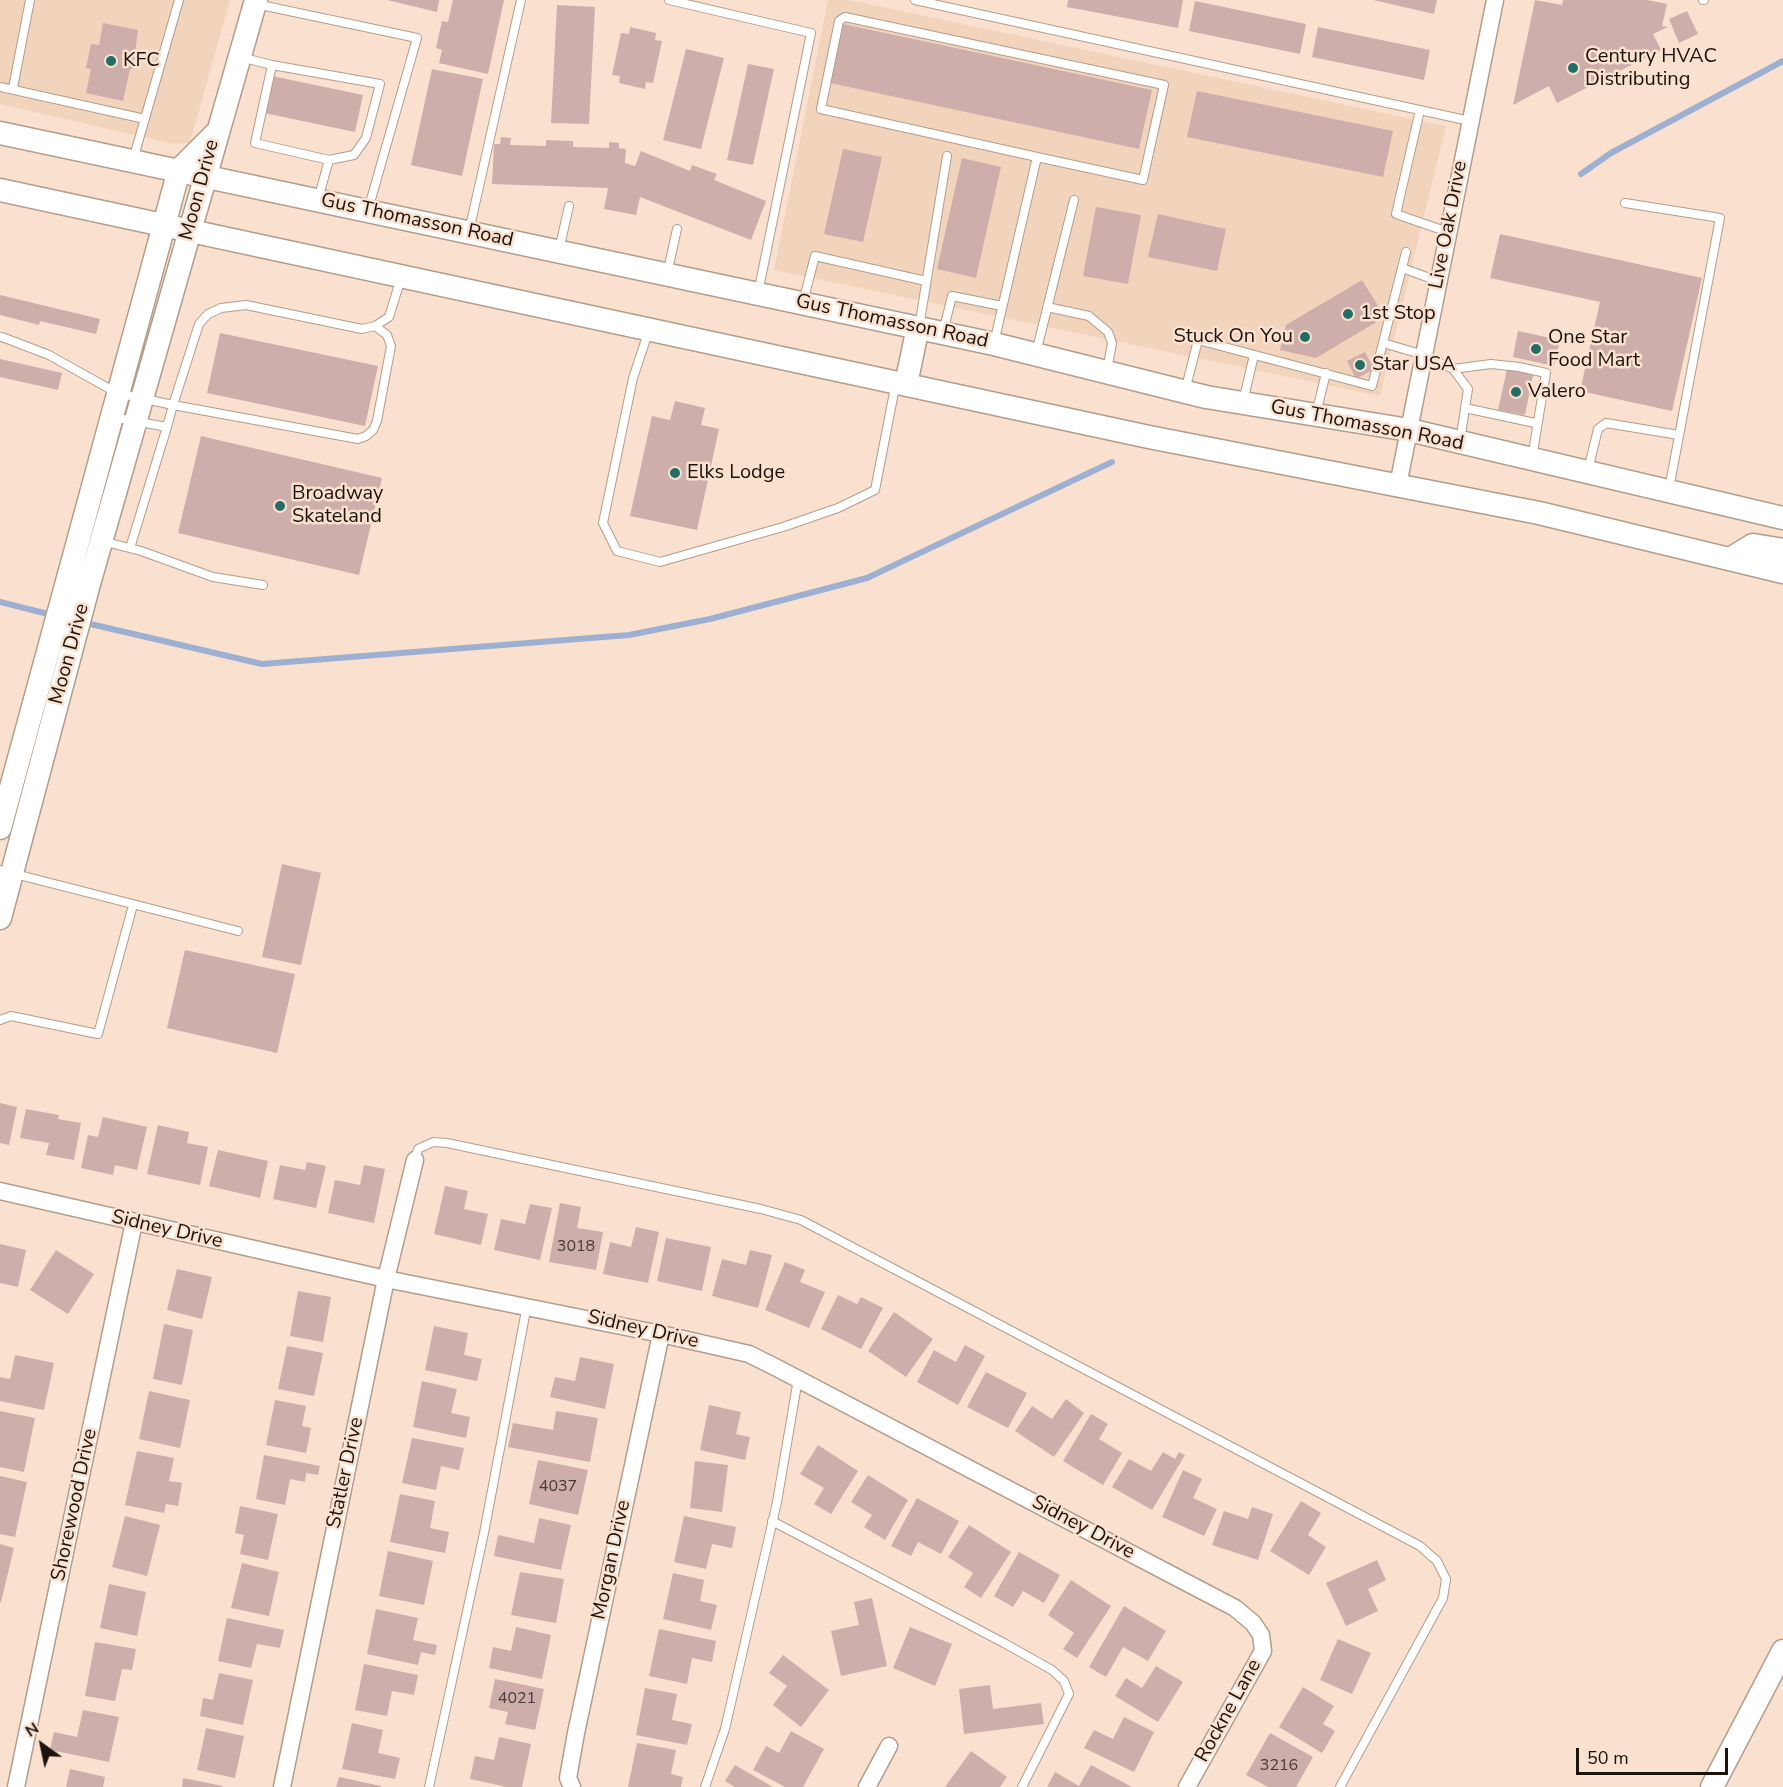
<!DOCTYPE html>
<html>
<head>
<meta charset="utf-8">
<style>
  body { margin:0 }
  #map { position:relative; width:1783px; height:1787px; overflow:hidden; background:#fae1cf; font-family:"Nunito Sans",sans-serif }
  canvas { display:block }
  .north { position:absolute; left:12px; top:1715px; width:60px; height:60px; -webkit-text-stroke:4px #fae1cf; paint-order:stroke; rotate:327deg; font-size:16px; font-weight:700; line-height:24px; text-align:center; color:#1c130d }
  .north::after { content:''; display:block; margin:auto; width:21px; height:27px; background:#1c130d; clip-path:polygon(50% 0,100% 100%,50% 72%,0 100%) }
  .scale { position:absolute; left:1576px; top:1748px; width:152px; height:27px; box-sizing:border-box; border:3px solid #1c130d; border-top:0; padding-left:8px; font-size:18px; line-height:21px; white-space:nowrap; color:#1c130d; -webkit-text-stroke:4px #fae1cf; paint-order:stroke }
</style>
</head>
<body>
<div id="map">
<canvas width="1783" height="1787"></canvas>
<div class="north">N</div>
<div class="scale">50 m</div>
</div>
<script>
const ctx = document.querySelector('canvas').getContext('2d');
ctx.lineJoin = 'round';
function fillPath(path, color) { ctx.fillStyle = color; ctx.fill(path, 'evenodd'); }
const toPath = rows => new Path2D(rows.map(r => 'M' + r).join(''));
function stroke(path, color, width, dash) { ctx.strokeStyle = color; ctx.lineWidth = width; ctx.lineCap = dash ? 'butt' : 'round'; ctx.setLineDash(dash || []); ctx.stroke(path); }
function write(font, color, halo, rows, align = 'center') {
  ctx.font = font + ' "Nunito Sans",sans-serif'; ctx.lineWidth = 5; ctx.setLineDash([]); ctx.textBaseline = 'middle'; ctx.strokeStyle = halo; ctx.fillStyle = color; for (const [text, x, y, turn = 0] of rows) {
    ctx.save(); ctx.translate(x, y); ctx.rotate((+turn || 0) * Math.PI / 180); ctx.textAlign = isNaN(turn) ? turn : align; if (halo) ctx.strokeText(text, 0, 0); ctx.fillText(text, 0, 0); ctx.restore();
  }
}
const built = toPath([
  [0,0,230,0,190,143,173,144,0,104],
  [828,0,849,0,1446,126,1380,396,774,270]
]);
const stream = toPath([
  [1581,174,1611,153,1783,61],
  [0,602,52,615],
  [82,622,262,664,629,635,710,619,867,578,1112,462]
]);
const building = toPath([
  [387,0,439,0,437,12],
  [453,0,504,0,488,74,439,63,442,50,436,48,442,21,448,22],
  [1068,0,1183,0,1178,28,1067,7],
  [1373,0,1437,0,1434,14],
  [1535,0,1562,5,1563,0,1647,0,1667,4,1662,26,1668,27,1653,34,1661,50,1557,103,1549,86,1513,105],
  [1195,1,1306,24,1300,54,1189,31],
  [557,5,595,7,589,124,551,123],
  [1687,11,1698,34,1679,43,1669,19],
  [103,23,138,30,133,69,130,69,123,101,86,93,91,69,86,68,91,44,99,45],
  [843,24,1152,90,1139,149,830,83],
  [630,27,656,33,655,40,662,41,653,83,646,82,645,89,619,83,620,76,612,75,621,33,629,34],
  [1318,27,1430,50,1424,80,1312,57],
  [686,49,724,58,701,149,663,140],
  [748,64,774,69,753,165,727,160],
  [432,69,483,79,462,176,411,165],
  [272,76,363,95,355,132,264,113],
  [1197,91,1393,131,1383,177,1187,137],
  [501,137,511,138,510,145,546,146,546,140,573,141,573,147,609,148,609,142,619,143,619,148,626,149,625,163,635,166,641,151,690,171,692,165,717,174,714,180,766,201,751,240,640,197,636,215,604,209,608,188,492,184,494,144,500,144],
  [843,149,882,157,863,242,824,234],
  [962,158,1001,167,976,278,937,269],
  [1096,207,1141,215,1128,284,1083,276],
  [1158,214,1226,229,1217,271,1148,257],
  [1500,234,1702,278,1672,411,1580,391,1600,302,1490,278],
  [1362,280,1385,317,1316,358,1280,350,1286,325],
  [0,295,100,319,96,334,40,321,39,325,0,315],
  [1518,331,1560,340,1554,366,1513,357],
  [220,333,378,366,365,426,207,393],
  [1365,352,1374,369,1356,379,1347,361],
  [0,359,62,373,58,390,0,377],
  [1507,369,1533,375,1525,415,1498,410],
  [675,401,705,408,701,425,719,429,697,530,630,516,652,416,670,420],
  [201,436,382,478,359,575,178,533],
  [282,864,321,873,301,965,262,957],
  [185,950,295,974,277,1053,167,1028],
  [0,1103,17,1107,9,1145,0,1143],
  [26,1109,59,1115,58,1119,81,1123,74,1160,46,1155,49,1143,20,1138],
  [103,1117,147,1127,137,1170,115,1165,113,1175,81,1168,88,1135,98,1137],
  [158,1125,189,1132,187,1143,208,1147,200,1185,147,1174],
  [218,1150,268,1161,260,1198,209,1186],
  [307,1162,326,1166,316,1208,273,1199,280,1165,305,1170],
  [364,1165,385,1169,374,1223,328,1213,335,1180,360,1185],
  [445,1186,468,1191,464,1209,488,1214,481,1245,434,1234],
  [560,1203,581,1207,577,1228,603,1232,596,1270,549,1262],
  [530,1204,552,1208,540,1260,494,1250,501,1219,525,1224],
  [636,1227,659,1232,648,1283,603,1274,610,1242,631,1247],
  [666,1238,711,1247,702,1291,657,1281],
  [0,1244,26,1250,18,1287,0,1283],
  [56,1250,94,1274,68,1314,30,1290],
  [750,1250,772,1255,758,1308,712,1296,722,1259,746,1265],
  [785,1262,805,1270,800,1282,825,1292,809,1328,765,1310],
  [177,1269,212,1277,202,1319,167,1310],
  [298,1291,331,1297,323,1342,290,1336],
  [838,1295,857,1304,861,1297,883,1308,861,1349,821,1329],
  [894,1312,933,1339,906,1377,868,1351],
  [164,1324,193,1330,182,1385,153,1379],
  [434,1326,468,1333,464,1355,482,1359,477,1381,425,1370],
  [965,1345,985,1356,958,1405,917,1382,934,1350,956,1362],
  [287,1346,323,1353,314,1396,278,1389],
  [15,1355,54,1363,44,1410,0,1401,0,1377,10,1379],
  [580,1357,614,1364,605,1409,550,1397,555,1377,575,1381],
  [986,1372,1027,1393,1008,1428,967,1407],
  [422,1381,457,1389,451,1413,470,1417,466,1438,413,1427],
  [149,1391,190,1400,180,1448,139,1439],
  [1066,1399,1084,1413,1054,1457,1015,1431,1032,1406,1052,1419],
  [275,1400,306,1406,302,1426,311,1428,306,1453,266,1445],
  [709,1405,741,1412,736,1434,750,1437,745,1460,700,1450],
  [0,1411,35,1418,24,1472,0,1467],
  [556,1411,598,1418,590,1462,508,1447,513,1423,553,1430],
  [1091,1414,1108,1424,1099,1439,1122,1453,1103,1485,1063,1461],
  [412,1438,464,1448,459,1470,441,1466,436,1490,402,1483],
  [818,1445,858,1471,831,1514,814,1504,824,1488,800,1474],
  [137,1451,174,1458,169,1481,182,1483,178,1506,166,1504,164,1513,125,1505],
  [1163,1452,1175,1459,1179,1452,1185,1455,1152,1510,1112,1487,1129,1459,1151,1471],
  [264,1455,320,1466,318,1475,306,1473,305,1482,290,1479,285,1505,256,1499],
  [538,1460,588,1470,578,1515,529,1504],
  [695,1461,728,1465,722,1512,690,1508],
  [1183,1470,1202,1479,1193,1498,1217,1509,1204,1536,1162,1517],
  [868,1475,908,1500,885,1540,864,1527,872,1515,851,1502],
  [0,1476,27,1482,15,1537,0,1534],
  [400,1494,435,1501,430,1528,449,1532,445,1553,390,1542],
  [917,1498,959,1521,941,1554,918,1542,911,1556,891,1546],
  [1301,1501,1321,1513,1308,1535,1326,1547,1309,1575,1270,1551],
  [240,1506,278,1514,268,1560,240,1554,244,1535,235,1533],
  [1252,1507,1273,1514,1258,1560,1212,1545,1224,1511,1248,1519],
  [125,1516,160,1525,147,1576,112,1567],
  [684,1516,736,1527,732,1548,712,1544,706,1569,674,1562],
  [539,1518,571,1525,561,1570,494,1556,498,1535,534,1543],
  [969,1525,1011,1552,981,1598,964,1587,973,1573,948,1557],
  [0,1544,14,1548,1,1602,0,1602],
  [388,1551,433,1561,424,1605,379,1596],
  [1019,1552,1060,1575,1044,1603,1023,1591,1013,1607,994,1596],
  [1377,1560,1386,1580,1368,1589,1378,1611,1346,1626,1326,1583],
  [242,1563,279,1572,269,1616,231,1608],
  [520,1572,564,1579,556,1623,511,1615],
  [673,1573,704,1580,700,1601,717,1605,711,1630,663,1619],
  [1071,1580,1111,1606,1077,1658,1063,1649,1074,1633,1048,1615],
  [109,1584,146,1592,137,1636,100,1628],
  [872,1598,887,1666,841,1676,831,1631,859,1625,854,1602],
  [1124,1606,1166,1631,1148,1661,1123,1647,1106,1677,1089,1667],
  [376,1609,418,1618,413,1640,437,1645,435,1655,421,1652,418,1665,367,1654],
  [227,1618,284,1630,280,1648,257,1644,251,1668,218,1661],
  [516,1627,551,1635,542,1679,489,1668,493,1647,511,1651],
  [910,1627,952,1644,935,1686,893,1668],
  [659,1629,716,1641,712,1662,692,1658,687,1684,649,1676],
  [1338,1639,1371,1653,1352,1694,1320,1680],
  [95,1642,136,1649,132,1670,122,1669,115,1701,85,1696],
  [783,1655,829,1690,801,1727,773,1705,787,1686,769,1673],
  [364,1664,418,1675,414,1695,392,1691,387,1716,355,1710],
  [1156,1666,1183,1682,1158,1722,1115,1696,1126,1678,1142,1688],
  [219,1673,253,1680,243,1725,200,1716,203,1698,213,1700],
  [495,1679,544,1689,535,1730,505,1724,508,1712,489,1708],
  [990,1685,993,1709,1041,1703,1044,1724,964,1734,959,1689],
  [1303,1687,1334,1706,1323,1724,1335,1731,1322,1753,1279,1727],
  [645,1688,677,1694,672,1720,692,1724,687,1745,636,1735],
  [83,1710,119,1717,109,1762,50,1750,54,1732,77,1737],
  [1124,1717,1154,1732,1134,1772,1084,1748,1094,1730,1113,1739],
  [352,1723,383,1730,378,1753,400,1758,395,1779,342,1769],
  [206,1728,244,1736,235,1778,197,1770],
  [791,1731,824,1749,803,1787,785,1787,753,1770,766,1746,779,1753],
  [1270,1733,1313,1757,1296,1787,1268,1787,1246,1775],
  [499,1737,531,1744,522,1787,507,1787,470,1779,475,1756,494,1760],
  [637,1743,676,1750,671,1774,683,1777,681,1787,628,1787],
  [971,1751,1007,1777,1000,1787,945,1787],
  [735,1765,773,1787,735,1787,725,1781],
  [1091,1765,1132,1787,1047,1787,1055,1772,1079,1786],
  [70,1769,105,1777,103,1787,66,1787],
  [339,1777,381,1786,381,1787,336,1787],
  [183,1778,223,1786,222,1787,182,1787]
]);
const lane = toPath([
  [669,0,811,33,758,293],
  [915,0,1470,121],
  [1703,0,1704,0],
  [256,4,417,38,368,210],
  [240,57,272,65,255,143,329,160,318,199],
  [272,65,380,84,366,138,354,155,329,160],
  [0,87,145,119],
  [13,88,30,0],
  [1420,110,1396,214,1448,232],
  [133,160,179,0],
  [1625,203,1720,218,1669,489],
  [469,231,521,0],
  [559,250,569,206],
  [1402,268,1438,281],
  [667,274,677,229],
  [803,302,815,256,926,281],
  [1047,307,1089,316,1108,332,1112,343,1107,371],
  [919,327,947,156],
  [649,330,633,378,603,523,617,551,660,562,783,527,838,508,875,490,896,382],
  [943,332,952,296,1002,306],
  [2,337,49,355,117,393,173,405,199,324,208,314,221,308,246,305,362,329,375,326,389,317,401,278],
  [994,343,1037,157,821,109,839,21,845,17,1164,85,1143,180,1037,157],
  [1383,343,1424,355,1453,369,1468,389,1460,441],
  [1036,353,1074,200],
  [1453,369,1491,364,1519,367,1546,373,1532,458],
  [1185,391,1198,340,1372,386,1406,252],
  [1243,402,1254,355],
  [1465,408,1535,423],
  [1316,414,1326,373],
  [112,417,167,427,130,548],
  [167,427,173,405,358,439,366,436,373,430,377,421,391,346,387,335,375,326],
  [1588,470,1598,429,1606,423,1679,435],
  [102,541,141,551,213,577,263,585],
  [0,870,238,931],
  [0,1020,11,1016,98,1034,133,905],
  [415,1160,418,1149,433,1142,447,1143,761,1209,801,1220,1420,1546,1437,1561,1446,1579,1443,1598,1340,1787],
  [772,1521,1004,1643,1052,1670,1064,1681,1069,1694,1022,1787],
  [429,1787,484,1533,527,1305],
  [705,1787,725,1729,777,1502,798,1379]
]);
const street = toPath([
  [1398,485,1495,0],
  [0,1191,386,1279,661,1334,749,1354,777,1368,1235,1608,1253,1623,1261,1635,1263,1651,1187,1787],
  [16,1787,134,1222],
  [282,1787,386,1279,415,1160],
  [572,1787,568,1778,576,1733,661,1334],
  [867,1787,889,1746]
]);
const secondary = toPath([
  [0,133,994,344,1206,397,1409,430,1783,518],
  [0,190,1149,437,1539,513,1783,572],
  [906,384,918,327],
  [1730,559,1753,545,1783,550],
  [0,828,179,170,215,134],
  [0,918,89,584,256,0],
  [1712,1787,1783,1651]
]);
const markers = [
  [111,61,6,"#236d67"],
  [1573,68,6,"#236d67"],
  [1348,314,6,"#236d67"],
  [1305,337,6,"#236d67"],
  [1536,349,6,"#236d67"],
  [1360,365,6,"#236d67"],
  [1516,392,6,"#236d67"],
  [675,473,6,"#236d67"],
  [280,506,6,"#236d67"]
];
const numberNames = [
  ["3018",576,1247],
  ["4037",558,1487],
  ["4021",517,1699],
  ["3216",1279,1766]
];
const poiNames = [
  ["Century HVAC",1585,57],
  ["Distributing",1585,80],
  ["KFC",123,61],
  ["1st Stop",1360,314],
  ["Stuck On You",1293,337,"right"],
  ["One Star",1548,338],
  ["Food Mart",1548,361],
  ["Star USA",1372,365],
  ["Valero",1528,392],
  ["Elks Lodge",687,473],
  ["Broadway",292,494],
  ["Skateland",292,517]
];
const streetNames = [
  ["Moon Drive",200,190,-75],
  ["Gus Thomasson Road",417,221,12],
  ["Live Oak Drive",1449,225,-79],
  ["Gus Thomasson Road",892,322,12],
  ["Gus Thomasson Road",1367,426,11],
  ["Moon Drive",70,654,-75],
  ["Sidney Drive",167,1230,13],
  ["Sidney Drive",643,1330,13],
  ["Statler Drive",346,1473,-78],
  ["Shorewood Drive",75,1505,-78],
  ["Sidney Drive",1083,1528,28],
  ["Morgan Drive",612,1560,-78],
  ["Rockne Lane",1229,1711,-61]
];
fillPath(built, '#f2d3bc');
stroke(stream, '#9db0d2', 6);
fillPath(building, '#cdaeab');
stroke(lane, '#b39c8b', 10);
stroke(street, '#b39c8b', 19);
stroke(secondary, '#b39c8b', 25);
stroke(lane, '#fff', 8);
stroke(street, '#fff', 16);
stroke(secondary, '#fff', 22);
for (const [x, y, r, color] of markers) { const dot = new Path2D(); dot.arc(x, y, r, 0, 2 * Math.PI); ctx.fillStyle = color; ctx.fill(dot); stroke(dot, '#fae1cf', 2); }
write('16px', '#483a34', null, numberNames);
write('20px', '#1c130d', '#fae1cf', poiNames, 'left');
write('20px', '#1c130d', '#fae1cf', streetNames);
</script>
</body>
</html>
